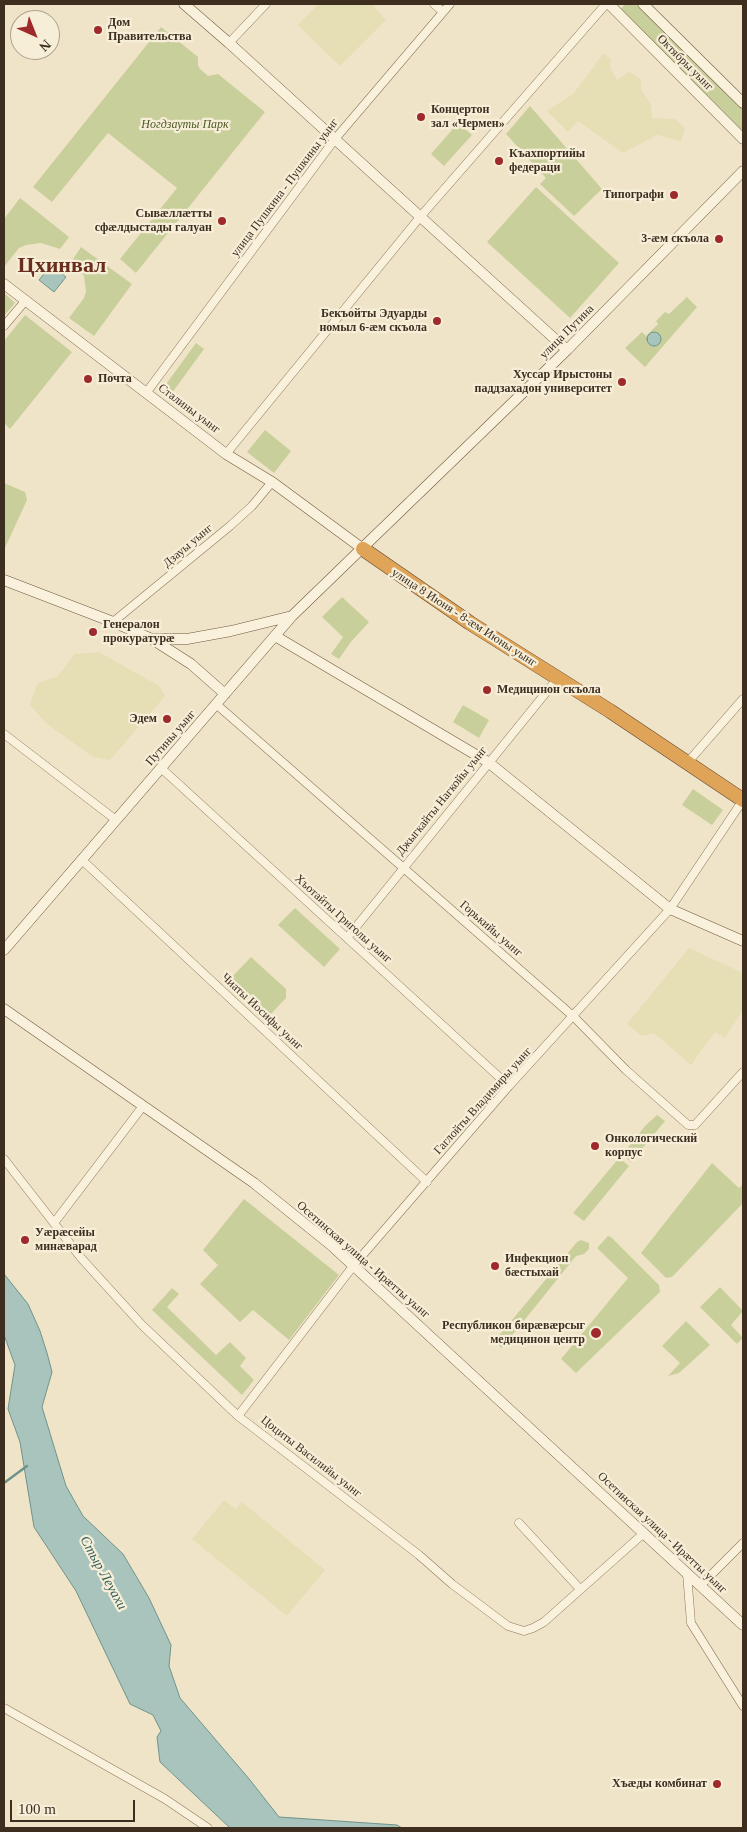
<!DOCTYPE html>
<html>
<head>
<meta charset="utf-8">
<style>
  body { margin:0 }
  #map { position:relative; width:747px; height:1832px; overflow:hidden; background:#f0e4c8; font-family:"Times New Roman",serif }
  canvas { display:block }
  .frame { position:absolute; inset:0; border:5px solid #3d2e20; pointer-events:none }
  .north { position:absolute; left:10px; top:10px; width:50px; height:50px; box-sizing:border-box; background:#f7eed8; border:1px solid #ada18e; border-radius:50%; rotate:136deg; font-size:14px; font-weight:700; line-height:20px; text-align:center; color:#3d2e20 }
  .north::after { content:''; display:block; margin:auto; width:18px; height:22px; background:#9e2a2b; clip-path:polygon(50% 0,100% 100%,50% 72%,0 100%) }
  .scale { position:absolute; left:10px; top:1800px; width:125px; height:22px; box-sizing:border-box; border:2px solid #3d2e20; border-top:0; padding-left:6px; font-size:15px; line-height:18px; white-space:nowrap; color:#3d2e20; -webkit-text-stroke:4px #f7eed8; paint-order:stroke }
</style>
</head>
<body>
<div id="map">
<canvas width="747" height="1832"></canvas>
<div class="frame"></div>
<div class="north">N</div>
<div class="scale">100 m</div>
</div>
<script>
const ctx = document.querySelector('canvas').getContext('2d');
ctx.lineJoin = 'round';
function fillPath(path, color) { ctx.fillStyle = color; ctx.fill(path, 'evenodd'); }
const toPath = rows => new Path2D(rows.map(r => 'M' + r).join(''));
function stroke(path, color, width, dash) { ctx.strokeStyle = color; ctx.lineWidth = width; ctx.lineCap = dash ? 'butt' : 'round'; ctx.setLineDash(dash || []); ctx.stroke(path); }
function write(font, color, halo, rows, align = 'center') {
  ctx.font = font + ' "Times New Roman",serif'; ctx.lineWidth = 4.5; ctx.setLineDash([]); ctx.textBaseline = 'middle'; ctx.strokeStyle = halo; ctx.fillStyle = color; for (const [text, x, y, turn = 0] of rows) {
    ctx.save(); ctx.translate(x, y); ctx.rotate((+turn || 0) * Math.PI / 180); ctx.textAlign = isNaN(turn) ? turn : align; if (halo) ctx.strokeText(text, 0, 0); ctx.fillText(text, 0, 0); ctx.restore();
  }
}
const farmland = toPath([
  [318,4,372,4,386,20,340,66,298,25],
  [604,53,611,60,610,68,617,80,629,72,641,79,641,89,651,105,652,118,675,119,685,128,681,141,657,135,623,153,578,121,568,132,547,111,573,94],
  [99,652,159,686,165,696,110,760,93,757,47,724,30,705,37,684,58,676,75,654],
  [689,948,743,973,743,1010,725,1038,715,1032,691,1065,654,1033,642,1036,627,1024],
  [224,1500,236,1509,242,1502,325,1570,287,1616,192,1539]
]);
const green = toPath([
  [625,4,639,4,743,108,743,134,620,10],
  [161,27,198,57,198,65,200,69,208,76,218,74,265,112,136,273,120,259,177,188,108,133,52,202,33,187],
  [530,106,602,189,574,216,540,184,546,178,506,134],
  [458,123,472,135,444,166,431,154],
  [536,187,619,263,570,318,487,242],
  [20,198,69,237,60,249,41,243,26,245,19,248,4,267,4,219],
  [81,247,132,284,94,336,69,318,84,298,86,291,84,276,73,259],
  [4,293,15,303,4,316],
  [687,297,697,307,645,367,625,348,642,332,646,336,658,324,656,321,665,312,669,314],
  [25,315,72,352,10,429,4,423,4,341],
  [196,343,204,349,172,393,164,387],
  [265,430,291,451,274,473,247,452],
  [4,483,25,492,27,500,4,550],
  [342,597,369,622,350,643,339,659,331,654,343,637,322,617],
  [463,705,489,720,479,738,453,722],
  [693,789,723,810,712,825,682,805],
  [295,908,340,949,324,967,278,925],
  [251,957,286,989,286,998,269,1016,229,980],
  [657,1115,665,1121,631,1162,622,1155,645,1126],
  [619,1158,629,1166,584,1221,573,1213],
  [712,1163,739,1188,743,1184,743,1203,672,1277,666,1278,641,1253],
  [244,1199,339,1275,289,1340,253,1310,240,1322,200,1284,218,1265,203,1250],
  [608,1236,611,1237,659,1285,660,1292,576,1373,561,1359,628,1278,598,1249,598,1247],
  [581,1240,589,1243,589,1249,584,1254,576,1256,502,1348,497,1344,497,1338,577,1242],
  [720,1287,743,1311,731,1325,743,1338,737,1344,700,1307],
  [172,1288,179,1294,167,1307,216,1355,230,1342,246,1358,240,1366,254,1380,242,1395,152,1310],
  [686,1321,710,1345,679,1373,668,1376,680,1363,662,1346]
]);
const water = toPath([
  [51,265,66,277,54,292,39,280,51,265],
  '647 339a7 7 0 1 1 14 0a7 7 0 1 1-14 0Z',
  [4,1274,28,1304,40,1331,47,1353,52,1372,42,1407,66,1486,83,1516,123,1554,149,1598,171,1645,169,1666,180,1698,250,1780,279,1817,397,1825,402,1828,230,1828,160,1762,157,1737,161,1731,153,1715,130,1704,76,1591,34,1527,20,1442,8,1409,15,1365,4,1335,4,1274]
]);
const stream = toPath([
  [4,1483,27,1466]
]);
const street = toPath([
  [434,4,443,12],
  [229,43,266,4],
  [4,326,26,300],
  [146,393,335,139,450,4],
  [226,454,420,217,606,4],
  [113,622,230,526,252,506,272,482],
  [216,704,574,1017,626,1070,688,1125,695,1125,743,1072],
  [4,734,116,820],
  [688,762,743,699],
  [161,768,509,1086],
  [82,860,427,1182],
  [347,938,557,679],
  [4,1159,82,1259,142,1325,238,1416,419,1555,452,1584,508,1626,524,1631,533,1628,544,1622,644,1533],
  [54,1223,143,1106],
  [238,1416,354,1265,509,1086,670,909,743,800],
  [519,1523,580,1589],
  [687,1573,691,1623,743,1706],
  [700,1586,743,1543],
  [4,1708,165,1799,208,1828]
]);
const secondary = toPath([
  [184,4,229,43,567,350],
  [609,4,743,139],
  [643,4,743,103],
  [4,284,226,454,272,482,363,549],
  [4,580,113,622,152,639,191,664,225,694],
  [275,636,488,762,670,909,743,941],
  [153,639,187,639,231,631,292,616],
  [4,950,292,616,567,350,743,171],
  [4,1009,254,1183,331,1245,743,1625]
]);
const highway = toPath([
  [363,549,470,623,610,711,743,800]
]);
const markers = [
  [98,30,5,"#9e2a2b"],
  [421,117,5,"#9e2a2b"],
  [499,161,5,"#9e2a2b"],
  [674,195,5,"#9e2a2b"],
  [222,221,5,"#9e2a2b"],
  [719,239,5,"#9e2a2b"],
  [437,321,5,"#9e2a2b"],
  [88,379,5,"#9e2a2b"],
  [622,382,5,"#9e2a2b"],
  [93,632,5,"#9e2a2b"],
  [487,690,5,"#9e2a2b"],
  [167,719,5,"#9e2a2b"],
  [595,1146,5,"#9e2a2b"],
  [25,1240,5,"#9e2a2b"],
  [495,1266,5,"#9e2a2b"],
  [596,1333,6,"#9e2a2b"],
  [717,1784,5,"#9e2a2b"]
];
const poiNames = [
  ["Дом",108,23],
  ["Правительства",108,37],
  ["Концертон",431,110],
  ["зал «Чермен»",431,124],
  ["Къахпортийы",509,154],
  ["федераци",509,168],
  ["Типографи",664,195,"right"],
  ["Сывæллæтты",212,214,"right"],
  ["сфæлдыстады галуан",212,228,"right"],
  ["3-æм скъола",709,239,"right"],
  ["Бекъойты Эдуарды",427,314,"right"],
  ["номыл 6-æм скъола",427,328,"right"],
  ["Хуссар Ирыстоны",612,375,"right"],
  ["паддзахадон университет",612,389,"right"],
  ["Почта",98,379],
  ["Генералон",103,625],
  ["прокуратурæ",103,639],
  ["Медицинон скъола",497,690],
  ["Эдем",157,719,"right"],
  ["Онкологический",605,1139],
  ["корпус",605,1153],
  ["Уæрæсейы",35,1233],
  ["минæварад",35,1247],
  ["Инфекцион",505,1259],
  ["бæстыхай",505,1273],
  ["Республикон бирæвæрсыг",585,1326,"right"],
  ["медицинон центр",585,1340,"right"],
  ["Хъæды комбинат",707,1784,"right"]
];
const streetNames = [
  ["Октябры уынг",685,63,45],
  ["улица Пушкина - Пушкины уынг",285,188,-53],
  ["улица Путина",567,332,-45],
  ["Сталины уынг",189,409,37],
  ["Дзауы уынг",188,546,-40],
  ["улица 8 Июня - 8-ӕм Июны уынг",464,618,33],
  ["Путины уынг",171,738,-49],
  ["Джыгкайты Нагкойы уынг",442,801,-51],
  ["Хъотайты Григолы уынг",343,919,42],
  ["Горькийы уынг",491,929,41],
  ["Чиаты Иосифы уынг",262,1012,43],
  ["Гаглойты Владимиры уынг",483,1101,-48],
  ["Осетинская улица - Ирæтты уынг",363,1260,41],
  ["Цоциты Василийы уынг",311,1457,38],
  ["Осетинская улица - Ирæтты уынг",662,1533,43]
];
const parkNames = [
  ["Ногдзауты Парк",185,125]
];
const waterNames = [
  ["Стыр Леуахи",103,1573,61]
];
const townNames = [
  ["Цхинвал",62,266]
];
fillPath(farmland, '#e6deb5');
fillPath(green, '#c9cf9b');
fillPath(water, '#a9c4bc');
stroke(water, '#6f938a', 1);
stroke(stream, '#6f938a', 2.5);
stroke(street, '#8d765c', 9);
stroke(secondary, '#6f573f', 11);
stroke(highway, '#5b4430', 15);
stroke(street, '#faf1dc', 8);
stroke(secondary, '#faf1dc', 10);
stroke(highway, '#e0a458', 14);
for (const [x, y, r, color] of markers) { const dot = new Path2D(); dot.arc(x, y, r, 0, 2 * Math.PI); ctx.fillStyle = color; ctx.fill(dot); stroke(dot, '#f7eed8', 2); }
write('bold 12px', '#3d2e20', '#f7eed8', poiNames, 'left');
write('12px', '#3d2e20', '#f7eed8', streetNames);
write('italic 12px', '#4d5a26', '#f7eed8', parkNames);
write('italic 14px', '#2f5d5a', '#f7eed8', waterNames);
write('bold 22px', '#6b2e1e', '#f7eed8', townNames);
</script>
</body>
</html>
